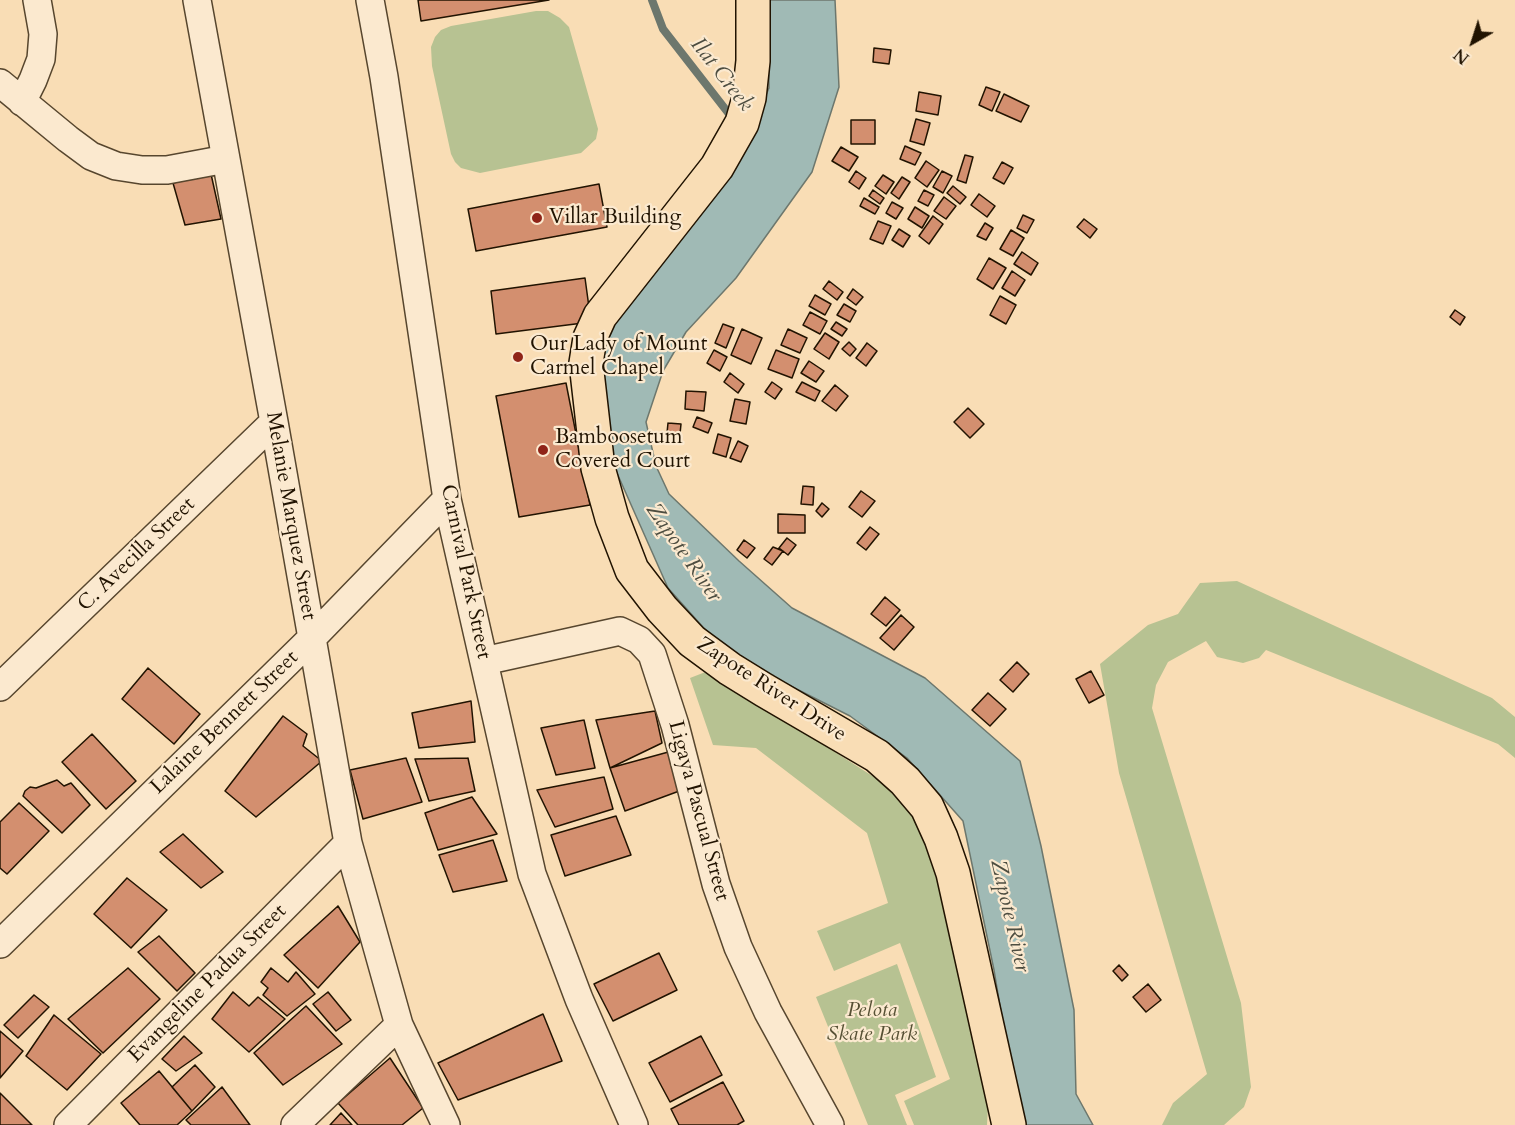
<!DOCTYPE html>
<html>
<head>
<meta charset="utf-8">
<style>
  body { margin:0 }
  #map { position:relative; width:1515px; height:1125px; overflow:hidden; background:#f9ddb5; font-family:Cardo,serif }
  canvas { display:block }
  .north { position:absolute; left:1443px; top:12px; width:60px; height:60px; -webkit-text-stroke:4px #fbe9cf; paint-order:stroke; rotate:219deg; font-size:16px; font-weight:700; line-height:24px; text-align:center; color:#211301 }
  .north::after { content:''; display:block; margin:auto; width:21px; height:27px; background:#211301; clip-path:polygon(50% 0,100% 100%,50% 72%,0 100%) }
</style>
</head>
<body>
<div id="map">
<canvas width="1515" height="1125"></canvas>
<div class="north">N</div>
</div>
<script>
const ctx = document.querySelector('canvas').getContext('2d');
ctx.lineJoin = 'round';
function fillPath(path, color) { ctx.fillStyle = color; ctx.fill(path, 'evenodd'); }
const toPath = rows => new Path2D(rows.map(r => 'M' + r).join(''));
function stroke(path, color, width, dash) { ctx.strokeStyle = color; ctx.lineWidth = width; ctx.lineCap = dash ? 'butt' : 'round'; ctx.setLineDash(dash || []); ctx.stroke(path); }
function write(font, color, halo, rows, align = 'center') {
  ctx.font = font + ' Cardo,serif'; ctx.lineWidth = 4.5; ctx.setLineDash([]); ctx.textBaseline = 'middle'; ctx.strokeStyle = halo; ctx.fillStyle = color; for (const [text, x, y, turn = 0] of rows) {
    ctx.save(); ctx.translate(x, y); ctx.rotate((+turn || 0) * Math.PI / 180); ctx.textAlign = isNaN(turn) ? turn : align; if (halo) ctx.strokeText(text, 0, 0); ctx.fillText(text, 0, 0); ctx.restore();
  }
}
const green = toPath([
  [536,11,548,11,560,18,569,27,598,129,596,139,581,153,480,173,461,168,455,162,451,154,432,66,431,47,435,37,441,30,451,26],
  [1237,581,1492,698,1515,717,1515,758,1498,744,1266,650,1259,658,1243,663,1217,657,1206,641,1168,662,1156,685,1152,708,1241,1003,1251,1087,1244,1107,1224,1125,1162,1125,1173,1103,1207,1074,1119,773,1100,664,1148,625,1178,614,1200,583],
  [708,671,910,800,971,982,989,1087,987,1125,914,1125,904,1101,950,1079,900,943,834,971,817,931,888,903,867,833,756,748,713,745,690,678],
  [897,964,936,1077,895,1095,907,1125,868,1125,816,997]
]);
const water = toPath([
  [768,0,835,0,839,87,812,172,736,278,686,332,663,371,646,422,656,466,669,494,739,561,792,608,925,678,1020,761,1041,846,1074,1010,1076,1094,1093,1125,1020,1125,994,970,963,821,907,758,850,716,727,654,668,588,605,446,600,327,735,167,769,88,768,0]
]);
const stream = toPath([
  [652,0,663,29,733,119]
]);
const building = toPath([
  [418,0,549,0,421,21,418,0],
  [874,48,891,50,889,64,873,62,874,48],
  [986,87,1000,92,992,111,979,105,986,87],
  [919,92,941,96,938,115,916,111,919,92],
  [1004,94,1029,106,1021,122,996,111,1004,94],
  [916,119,930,123,924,145,910,141,916,119],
  [851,120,875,120,875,144,851,144,851,120],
  [905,146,921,153,915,165,900,159,905,146],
  [841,147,858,157,849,171,832,161,841,147],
  [965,155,973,157,966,183,957,180,965,155],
  [926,161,939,170,927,187,915,178,926,161],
  [1002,162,1013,168,1004,184,993,178,1002,162],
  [856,171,866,178,859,189,849,182,856,171],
  [942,171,952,176,943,193,933,187,942,171],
  [211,174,221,219,185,225,173,183,211,174],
  [883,175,894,182,886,194,875,186,883,175],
  [902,177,910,182,899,199,891,193,902,177],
  [599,184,607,227,476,251,468,209,599,184],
  [953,186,966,197,960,204,947,193,953,186],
  [873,190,884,198,880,204,869,196,873,190],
  [924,190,934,195,928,206,918,201,924,190],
  [979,194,995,206,987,217,971,205,979,194],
  [944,197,956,206,946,219,934,211,944,197],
  [864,198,879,207,875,214,860,206,864,198],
  [892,202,903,208,896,219,886,213,892,202],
  [915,207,929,216,922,228,908,219,915,207],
  [1023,215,1034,220,1027,233,1017,228,1023,215],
  [933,216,943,224,929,244,919,236,933,216],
  [1084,219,1097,229,1090,238,1077,227,1084,219],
  [878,221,891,226,883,244,870,239,878,221],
  [985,223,993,228,986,240,977,236,985,223],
  [899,229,910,236,903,247,892,240,899,229],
  [1011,230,1024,238,1013,256,1000,249,1011,230],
  [1022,252,1038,263,1031,275,1014,264,1022,252],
  [989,258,1006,268,993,289,977,279,989,258],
  [1012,271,1025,280,1015,296,1002,288,1012,271],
  [585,278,591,322,496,334,491,291,585,278],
  [829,281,843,292,837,300,823,289,829,281],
  [853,289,863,297,856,305,847,298,853,289],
  [815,295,831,304,825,315,809,306,815,295],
  [1000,296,1016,305,1006,324,990,315,1000,296],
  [844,304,856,311,850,322,837,315,844,304],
  [1455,310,1465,317,1460,325,1450,317,1455,310],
  [810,312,827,321,820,334,803,325,810,312],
  [836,322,847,329,842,336,831,329,836,322],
  [723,324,734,328,726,348,715,343,723,324],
  [742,329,762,338,751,364,731,355,742,329],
  [788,329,807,338,800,353,781,345,788,329],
  [825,333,839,342,829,359,814,349,825,333],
  [849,342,856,349,850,356,842,349,849,342],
  [867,343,877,351,866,366,856,358,867,343],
  [714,350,727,357,720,371,707,363,714,350],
  [776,350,799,359,792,378,768,369,776,350],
  [809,361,824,371,816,382,801,373,809,361],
  [730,373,744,384,738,393,724,382,730,373],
  [772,382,782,389,775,399,765,392,772,382],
  [802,382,820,391,815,401,796,392,802,382],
  [566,383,590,505,519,517,496,396,566,383],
  [835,385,848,396,836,411,822,401,835,385],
  [686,391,706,392,704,411,685,409,686,391],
  [735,399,750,402,746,424,730,421,735,399],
  [968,408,984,424,970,438,954,422,968,408],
  [697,417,712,423,708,433,693,427,697,417],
  [668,423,681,424,679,444,666,443,668,423],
  [718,434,731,438,726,457,713,453,718,434],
  [738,441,748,446,741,462,730,458,738,441],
  [803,486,814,487,813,505,801,504,803,486],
  [861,491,875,501,862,517,849,507,861,491],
  [822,503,829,509,822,517,816,511,822,503],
  [778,514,805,515,805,533,778,533,778,514],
  [870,527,879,534,866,550,857,543,870,527],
  [787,538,796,545,788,555,779,548,787,538],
  [744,540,755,548,747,558,737,550,744,540],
  [773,547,783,551,772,565,764,559,773,547],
  [885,597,900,610,886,626,871,614,885,597],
  [901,615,914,627,894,650,880,638,901,615],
  [1017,662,1029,674,1013,692,1000,680,1017,662],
  [148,668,200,714,174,744,122,699,148,668],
  [1091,671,1104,695,1089,703,1076,679,1091,671],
  [988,693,1006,709,990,726,972,710,988,693],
  [471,701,475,742,419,748,412,713,471,701],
  [655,711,662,743,610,768,596,720,655,711],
  [283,716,307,734,303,746,322,761,256,817,225,791,283,716],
  [584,720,595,768,556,775,541,728,584,720],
  [92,734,136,781,106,809,62,762,92,734],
  [672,751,682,790,625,811,610,768,672,751],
  [406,758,422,802,363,819,350,770,406,758],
  [468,758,475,791,429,801,415,759,468,758],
  [604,777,613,809,555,827,537,790,604,777],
  [57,780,64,786,71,783,90,805,62,833,23,796,25,791,30,787,36,788,57,780],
  [472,797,497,834,438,850,425,813,472,797],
  [19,803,49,831,7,874,0,868,0,822,19,803],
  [616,816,631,855,565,876,551,835,616,816],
  [183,834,223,872,201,888,160,852,183,834],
  [493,840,507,881,453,892,439,855,493,840],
  [127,878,167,910,131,948,94,914,127,878],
  [338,906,360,942,318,988,284,955,338,906],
  [159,936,195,973,177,991,138,952,159,936],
  [659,953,677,990,613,1021,594,984,659,953],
  [1119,965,1128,975,1122,981,1113,971,1119,965],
  [128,968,160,999,103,1053,68,1019,128,968],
  [271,968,288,982,296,972,315,994,287,1016,263,995,268,988,261,982,271,968],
  [1148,984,1161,1000,1146,1012,1133,997,1148,984],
  [233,992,249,1006,258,997,285,1019,249,1052,212,1019,233,992],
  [328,992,351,1020,336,1031,313,1004,328,992],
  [34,995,49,1007,18,1038,4,1025,34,995],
  [306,1006,342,1044,283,1085,254,1053,306,1006],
  [543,1014,562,1061,458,1100,438,1063,543,1014],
  [54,1015,101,1054,67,1090,26,1056,54,1015],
  [0,1031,23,1051,0,1078,0,1031],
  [184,1036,202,1053,176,1071,162,1059,184,1036],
  [701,1036,722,1075,670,1102,649,1063,701,1036],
  [390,1058,423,1108,402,1125,358,1125,338,1103,390,1058],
  [195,1065,215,1087,192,1111,172,1087,195,1065],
  [159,1071,192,1111,177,1125,140,1125,121,1103,159,1071],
  [723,1082,744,1121,737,1125,679,1125,671,1109,723,1082],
  [222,1087,250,1125,191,1125,186,1120,222,1087],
  [0,1093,32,1125,0,1125,0,1093],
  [341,1113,352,1125,330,1125,341,1113]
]);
const minor = toPath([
  [197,0,274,422,348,843,399,1025,446,1125],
  [370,0,384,77,447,499,532,874,579,999,634,1125],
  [0,83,68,139,91,156,116,166,142,170,167,170,226,159],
  [22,102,33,80,41,59,43,34,37,0],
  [484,661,620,631,639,640,652,654,675,725,716,884,738,947,768,1012,830,1125],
  [0,687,274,422],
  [0,944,311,639,447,499],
  [68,1125,348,843],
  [295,1125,399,1025]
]);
const major = toPath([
  [753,0,753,61,749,98,742,123,717,167,600,316,590,338,586,363,598,468,612,518,632,570,662,609,692,641,730,669,764,690,877,756,905,781,927,807,941,838,953,873,1009,1125]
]);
const markers = [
  [537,218,6,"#8f2418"],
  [518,357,6,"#8f2418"],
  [543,450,6,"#8f2418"]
];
const poiNames = [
  ["Villar Building",549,218],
  ["Our Lady of Mount",530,345],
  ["Carmel Chapel",530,369],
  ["Bamboosetum",555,438],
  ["Covered Court",555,462]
];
const streetNames = [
  ["Melanie Marquez Street",290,516,80],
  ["C. Avecilla Street",137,555,-44],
  ["Carnival Park Street",465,572,78],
  ["Zapote River Drive",771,690,33],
  ["Lalaine Bennett Street",225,723,-44],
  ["Ligaya Pascual Street",698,811,75],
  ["Evangeline Padua Street",208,984,-45]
];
const parkNames = [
  ["Pelota",872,1011],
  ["Skate Park",872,1035]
];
const waterNames = [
  ["Ilat Creek",721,75,52],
  ["Zapote River",683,553,55],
  ["Zapote River",1009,916,77]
];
fillPath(green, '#b7c292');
fillPath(water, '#a0bab5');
stroke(water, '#6d776d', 1.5);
stroke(stream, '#6d776d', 8);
fillPath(building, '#d38f6f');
stroke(building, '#211301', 1.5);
stroke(minor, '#57462e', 30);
stroke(major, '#211301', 36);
stroke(minor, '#fbe9cf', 27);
stroke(major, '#f9ddb5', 33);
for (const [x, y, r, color] of markers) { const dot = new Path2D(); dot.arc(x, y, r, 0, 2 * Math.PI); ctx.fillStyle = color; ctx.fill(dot); stroke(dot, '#fbe9cf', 2); }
write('21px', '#211301', '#fbe9cf', poiNames, 'left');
write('21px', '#211301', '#fbe9cf', streetNames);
write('italic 21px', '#565034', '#fbe9cf', parkNames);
write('italic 22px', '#4d4d40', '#fbe9cf', waterNames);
</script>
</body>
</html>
